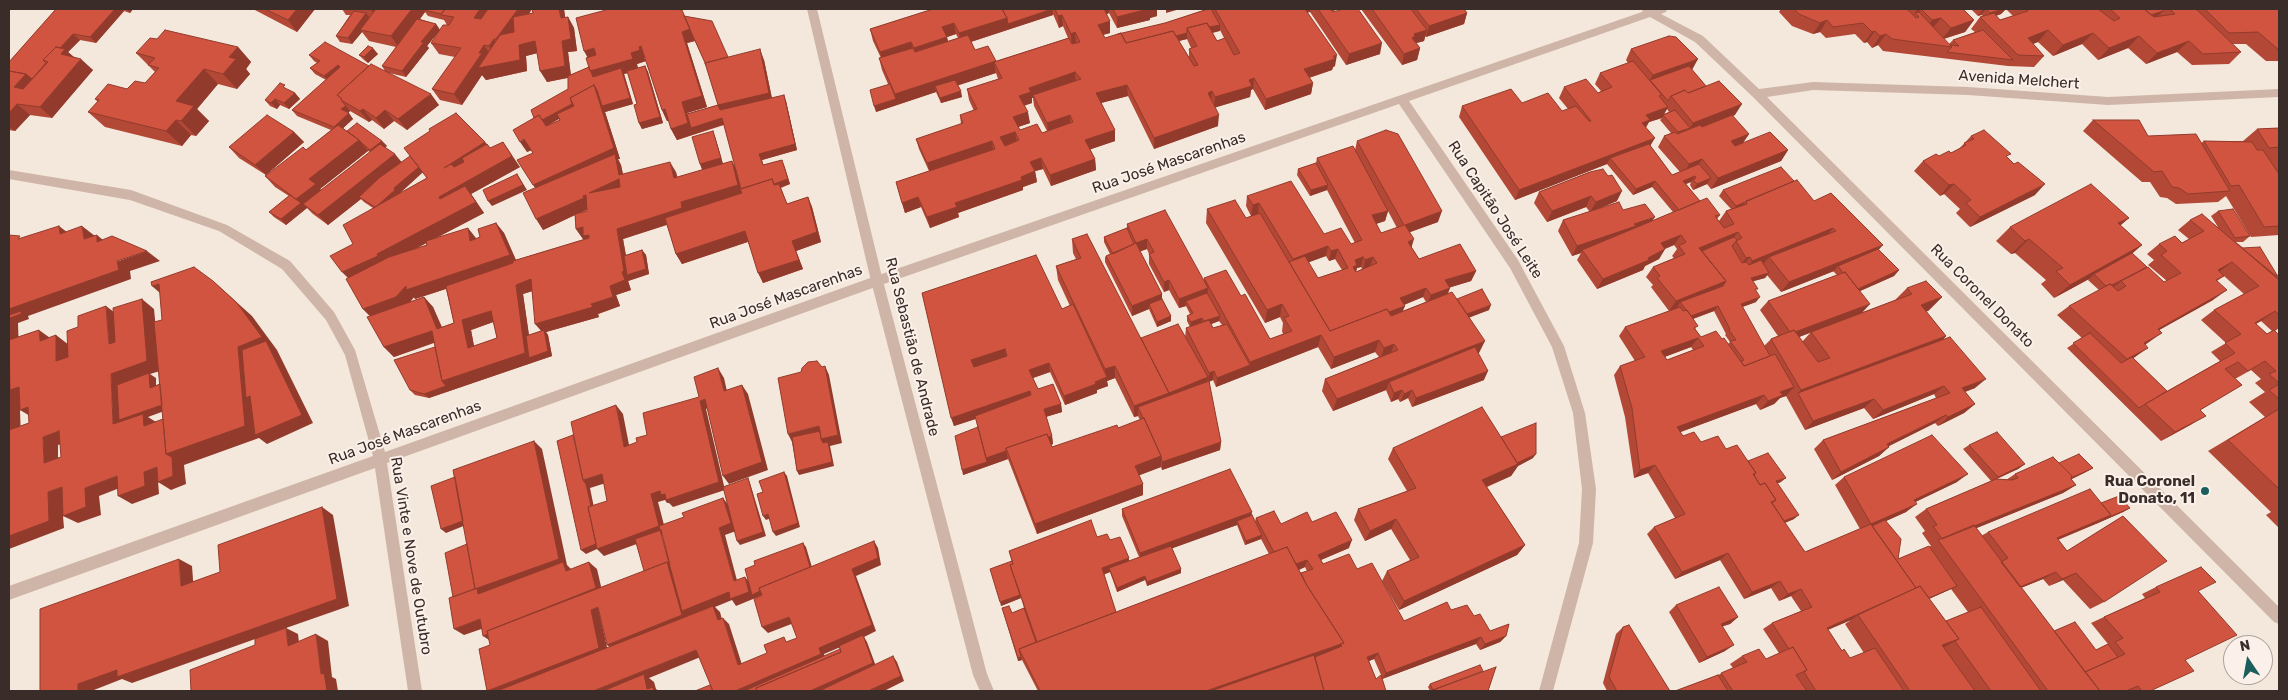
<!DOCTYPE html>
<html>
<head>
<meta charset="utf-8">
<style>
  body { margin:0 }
  #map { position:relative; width:2288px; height:700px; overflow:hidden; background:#f4e7dc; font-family:Rubik,sans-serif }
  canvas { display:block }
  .frame { position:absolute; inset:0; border:10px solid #3a2c28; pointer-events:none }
  .north { position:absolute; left:2223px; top:635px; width:50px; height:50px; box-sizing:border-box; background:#fbf1ea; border:1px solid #aea29c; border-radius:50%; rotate:348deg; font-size:14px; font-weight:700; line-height:20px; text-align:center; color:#3a2c28 }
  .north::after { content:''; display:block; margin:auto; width:18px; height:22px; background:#1a5f5d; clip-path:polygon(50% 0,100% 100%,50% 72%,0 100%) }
</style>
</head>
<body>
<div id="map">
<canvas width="2288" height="700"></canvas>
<div class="frame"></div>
<div class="north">N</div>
</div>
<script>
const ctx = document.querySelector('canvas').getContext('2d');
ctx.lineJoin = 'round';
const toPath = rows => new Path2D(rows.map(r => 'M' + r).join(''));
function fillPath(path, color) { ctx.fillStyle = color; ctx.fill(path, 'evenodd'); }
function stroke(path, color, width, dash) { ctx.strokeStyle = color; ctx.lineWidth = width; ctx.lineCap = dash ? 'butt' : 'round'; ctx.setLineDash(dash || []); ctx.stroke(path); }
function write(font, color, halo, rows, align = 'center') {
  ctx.font = font + ' Rubik,sans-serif'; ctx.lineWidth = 4; ctx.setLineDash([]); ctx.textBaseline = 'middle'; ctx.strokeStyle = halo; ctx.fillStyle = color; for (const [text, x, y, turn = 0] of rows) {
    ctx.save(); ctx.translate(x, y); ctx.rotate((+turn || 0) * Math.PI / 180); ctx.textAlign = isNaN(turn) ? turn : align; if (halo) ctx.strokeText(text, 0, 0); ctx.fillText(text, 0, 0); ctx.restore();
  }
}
const minor = toPath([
  [1643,9,1667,9,1666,12,1661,14,1703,36,1759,89,1813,82,1968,87,2108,97,2279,89,2279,97,2108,105,1968,95,1813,90,1767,97,2279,607,2279,624,2274,622,1753,97,1695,42,1650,17,1409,101,1518,260,1564,346,1585,413,1596,489,1593,543,1553,691,1539,691,1579,543,1582,489,1573,413,1552,347,1510,268,1399,104,881,285,387,463,422,691,408,691,375,468,9,600,9,586,373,456,345,355,326,320,282,269,219,231,130,200,9,179,9,170,131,190,227,225,290,261,334,312,355,350,385,452,873,277,1642,12,1643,9]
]);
const tertiary = toPath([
  [807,9,817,9,883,281,987,674,994,691,980,691,973,675,871,281,807,9]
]);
const wall = toPath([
  [56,9,133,9,130,13,124,11,96,43,80,40,68,52,74,57,93,70,52,118,30,115,15,131,9,130,9,62],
  [253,9,315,9,297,32],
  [342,9,576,9,577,10,564,9,565,17,568,17,574,28,577,51,568,52,571,75,589,67,687,22,728,57,764,60,772,98,786,101,797,150,762,160,763,165,784,165,790,184,781,188,787,204,808,197,812,207,821,242,796,251,803,269,763,283,748,242,682,264,676,254,667,225,623,239,626,255,642,250,646,255,649,274,628,281,631,290,616,295,620,306,598,314,599,317,546,332,548,335,552,356,429,398,415,395,410,390,435,347,434,343,394,357,384,347,370,316,363,309,348,278,353,244,373,208,364,202,361,199,328,225,313,214,307,208,286,225,274,217,269,212,289,196,275,187,265,176,306,150,331,130,297,116,292,110,326,80,315,74,310,68,317,63,314,61,309,55,369,66,385,71,382,66,396,47,369,41,362,32,352,44,340,42,336,36,350,15,346,15],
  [532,9,533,13,529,14],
  [425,12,428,16,444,20,447,25,431,43,439,54,455,57,432,89,440,100,462,105,482,75,486,80,527,71,526,56,537,53,547,82,568,78,568,89,534,118,527,152,531,150,533,153,535,188,543,230,575,215,576,229,583,239,585,239,516,260,504,233,496,223,480,237,476,239,434,239,484,213,471,194,520,167,490,148,485,142,401,162,385,147,387,146,382,141,347,131,343,128,353,119,348,113,350,111,369,122,372,120,384,129,394,121,407,130,439,105,389,73,406,77,429,48,427,46,440,30,436,24,420,19],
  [695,41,706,65,718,105,687,114,687,113,707,107,687,43],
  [644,58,645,58,662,110,667,121,669,121,671,129,677,140,724,125,736,169,732,161,723,164,715,137,700,164,702,170,677,177,676,172,623,174,621,165,618,159,620,159,605,112,633,104,624,74,628,73,637,104,639,123,642,129,663,123,648,72,645,66,638,68,637,64,646,61],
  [559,119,560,120,546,126],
  [368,151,370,152,321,190,320,189],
  [423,172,427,178,399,194],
  [587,210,587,211,578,214],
  [426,243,427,245,415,249],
  [446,289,454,323,442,327,433,307,424,297,410,302,414,297,415,299],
  [532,291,541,331,529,335,523,294],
  [493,322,497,338,474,346,471,330],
  [933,9,1157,9,1157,16,1150,18,1150,20,1117,28,1109,13,1106,14,1110,33,1103,35,1105,38,1165,23,1207,9,1339,9,1332,11,1380,54,1346,65,1310,12,1307,12,1335,66,1333,67,1332,70,1309,78,1313,83,1311,94,1265,110,1253,89,1251,90,1250,97,1215,107,1218,126,1154,149,1128,96,1101,103,1115,141,1090,149,1095,159,1096,170,1051,186,1043,169,1035,171,1037,182,1023,187,1023,190,958,213,959,217,930,228,921,207,905,213,896,182,929,171,919,149,916,139,961,124,960,115,974,111,969,100,967,89,998,79,996,73,958,85,962,97,941,103,936,92,876,112,888,84,882,70,879,58,881,58,873,41,870,29],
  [1053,14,1059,28,1063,26,1068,38,996,61,975,50,971,42,1053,15],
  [1220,30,1224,38,1217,41,1212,33],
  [956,34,958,38,948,41,947,37],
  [1187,39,1191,48,1189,49,1189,57,1179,41],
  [1032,98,1033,98,1034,106,1047,131,1042,133,1020,130,1018,127,1030,123,1024,105,1032,103],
  [1361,9,1464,9,1467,13,1464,24,1426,37,1425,36,1424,41,1416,43,1420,48,1417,60,1402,65],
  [1781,9,1963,9,1974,20,1965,32,1944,39,1949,44,1953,40,1975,32,1971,29,1980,17,1983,16,1981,15,1978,16,1971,9,2006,9,2001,14,1996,16,2000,20,2013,16,2006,9,2279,9,2279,61,2266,61,2246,44,2232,44,2241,52,2229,64,2192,65,2177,52,2146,64,2128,48,2098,60,2082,44,2053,56,2038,42,2033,44,2044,56,2034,67,2008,66,1883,51,1878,45,1872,48,1867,42,1864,43,1855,34,1826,38,1820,32,1813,34,1792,26,1779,12],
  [157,39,238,47,251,62,246,69,250,74,237,89,218,84,197,109,209,121,196,136,191,135,182,146,105,127,88,112,98,102,95,99,145,83,155,72,136,53],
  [1631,49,1692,70,1706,86,1735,115,1732,116,1749,134,1743,143,1788,150,1781,161,1711,189,1707,184,1693,190,1690,185,1691,182,1686,184,1700,201,1720,215,1717,219,1719,221,1726,211,1731,209,1719,196,1723,190,1794,181,1814,201,1878,249,1899,270,1894,276,1860,291,1861,313,1895,300,1907,288,1942,297,1928,311,1926,311,1946,336,1943,340,1975,388,1965,392,1975,404,1964,413,1938,426,1935,423,1889,446,1889,447,1879,456,1832,480,1814,449,1823,440,1936,398,1934,394,1873,419,1864,408,1805,430,1786,396,1780,398,1774,404,1760,410,1756,404,1680,432,1683,436,1701,442,1726,449,1748,461,1781,482,1777,483,1794,519,1785,523,1805,552,1860,529,1835,485,1844,477,1957,482,1915,502,1906,512,1886,521,1898,559,1931,546,1922,533,1925,531,1915,517,1926,509,1991,481,1963,449,1969,445,2025,464,2018,469,1997,479,2006,480,2015,474,2059,463,2093,468,2086,472,2071,479,2076,485,2063,493,1976,528,1981,536,1988,532,2101,503,2130,508,2123,512,2098,523,2058,540,2067,551,2123,516,2104,602,2090,609,2063,580,2049,586,2043,579,2021,588,2054,631,2096,650,2108,644,2091,623,2145,598,2142,594,2156,587,2198,591,2185,660,2150,691,1675,691,1718,675,1733,668,1730,664,1742,656,1766,659,1779,653,1763,629,1772,623,1801,611,1791,596,1779,601,1771,588,1744,599,1720,560,1675,579,1647,534,1654,527,1675,518,1648,473,1634,478,1625,417,1614,375,1620,366,1635,361,1619,336,1625,327,1677,308,1669,311,1651,287,1653,285,1646,277,1653,267,1674,258,1672,256,1677,249,1674,245,1665,249,1659,259,1645,266,1643,270,1597,289,1577,260,1581,253,1572,256,1558,231,1563,220,1590,212,1586,207,1547,222,1534,203,1539,192,1590,172,1617,201,1598,209,1623,210,1652,221,1673,212,1652,187,1633,195,1607,164,1515,200,1459,117,1462,106,1522,103,1562,111,1568,109,1559,98,1564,87,1598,93,1601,91,1595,84,1600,73,1628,63,1626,60],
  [1667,109,1669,112,1664,114],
  [1662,118,1660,120,1671,133,1664,136,1658,147,1680,172,1672,175,1650,145,1646,127,1649,122],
  [1833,271,1837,275,1768,301,1760,310,1778,336,1771,339,1764,346,1742,307,1756,302,1756,291,1753,281,1765,278,1767,275,1781,292,1834,271],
  [1714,311,1726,334,1725,335,1730,342,1728,344,1722,339,1701,337,1696,330,1693,319],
  [1811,332,1802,342,1799,337],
  [1691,347,1693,350,1667,360,1664,357],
  [1951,589,1968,612,1946,621,1929,599],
  [1851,620,1845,624,1864,653,1850,658,1842,651,1828,630],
  [378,54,368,63,364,60,359,55],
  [289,90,295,93,300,99,289,109,280,105,277,109,270,106,265,100],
  [2093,120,2148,136,2201,143,2204,141,2243,141,2257,129,2279,128,2279,235,2251,237,2226,196,2218,202,2176,204,2167,198,2160,197,2150,182,2142,182,2083,131],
  [294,132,304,142,266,175,239,158,229,147],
  [1971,136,2008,158,2035,195,1970,227,1956,213,1960,209,1944,194,1940,196,1914,171,1923,161,1951,153,1959,149],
  [1357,141,1438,222,1410,232,1412,248,1419,259,1476,271,1471,281,1450,287,1448,294,1457,299,1489,310,1469,317,1478,353,1484,380,1412,407,1408,398,1400,402,1398,399,1391,402,1386,390,1333,411,1322,391,1325,379,1379,357,1375,352,1331,369,1318,347,1216,387,1213,380,1209,382,1221,442,1220,450,1162,470,1161,467,1139,475,1143,484,1143,495,1037,534,1008,459,963,475,978,427,976,419,954,426,922,293,1062,309,1070,306,1058,280,1056,266,1076,259,1073,253,1072,239,1141,338,1185,338,1186,328,1190,327,1187,321,1187,316,1190,314,1186,306,1179,308,1169,290,1164,292,1149,264,1149,254,1147,249,1140,251,1162,294,1162,299,1171,316,1171,321,1157,327,1149,309,1132,316,1105,262,1105,257,1110,254,1104,242,1104,237,1127,228,1127,224,1204,281,1204,278,1241,296,1270,339,1283,334,1282,331,1283,323,1280,317,1265,323,1206,223,1207,209,1246,218,1251,216,1246,206,1247,196,1324,234,1351,244,1355,243,1327,190,1310,196,1297,175,1298,169,1316,163,1317,158,1355,150],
  [1388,211,1397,228,1381,233,1376,224,1385,221],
  [1326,256,1329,261,1335,259,1342,270,1318,278,1308,262],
  [1361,267,1362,269,1356,272,1357,268],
  [1423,297,1426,302,1403,311,1404,305],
  [1219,321,1222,325,1213,328,1211,324],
  [1050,372,1065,405,1097,393,1097,390,1108,386,1107,381,1115,378,1134,417,1138,416,1140,420,1118,428,1052,447,1051,445,1053,444,1052,436,1046,417,1062,412,1061,404,1038,389,1033,378],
  [2218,211,2250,236,2243,242,2236,242,2277,275,2279,274,2279,328,2275,331,2279,335,2279,528,2266,515,2271,512,2208,451,2265,417,2249,402,2265,392,2255,383,2261,379,2251,370,2235,379,2242,385,2200,410,2192,424,2161,441,2067,348,2082,338,2057,315,2069,306,2099,290,2088,280,2089,279,2054,298,2041,284,2046,280,2015,253,2011,254,1996,241,2010,227,2129,218,2120,225,2142,245,2132,253,2147,267,2144,270,2164,282,2167,281,2148,265,2154,260,2147,254,2159,244,2182,243,2189,239,2178,230,2190,220,2218,227,2211,216],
  [2224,276,2244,294,2214,310,2201,320,2226,343,2211,352,2220,361,2167,391,2133,358,2135,357,2145,345,2149,342,2159,330,2213,300,2217,281],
  [2261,321,2272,331,2267,334,2256,324],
  [1501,437,1533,458,1518,466,1511,476,1487,487,1525,545,1517,555,1399,610,1382,581,1387,571,1410,560,1391,529,1365,541,1354,520,1358,509,1407,491,1388,459,1393,448],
  [1122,509,1252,515,1255,522,1256,518,1281,524,1312,522,1349,548,1321,560,1323,564,1357,569,1404,621,1451,610,1474,616,1490,631,1506,636,1500,642,1480,650,1476,644,1382,679,1386,691,1038,691,1022,660,1018,661,1002,608,1012,613,1024,608,1021,598,1001,606,1012,561,1009,551,1097,537,1110,540,1129,561,1139,557,1122,516],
  [1237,525,1245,545,1261,539,1269,554,1116,612,1104,574,1110,572,1117,592,1145,580,1147,586,1181,573,1172,548],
  [1305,567,1307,571,1301,573,1299,570],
  [1374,659,1381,675,1376,679,1369,661],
  [1676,605,1738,617,1730,624,1722,626,1725,651,1699,663,1669,612],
  [1623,627,1670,691,1607,691,1603,683,1616,634],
  [1430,684,1488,691,1430,691,1428,687]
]);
const shadedWall = toPath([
  [115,9,122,9,124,11,96,43,90,37],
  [126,9,133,9,130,13],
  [297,9,315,9,297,32,288,20],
  [372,9,389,9,380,21,371,10],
  [412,9,428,9,424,10,425,12,399,48,391,36],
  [480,9,495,9,482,29,474,18],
  [518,9,532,9,503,50,496,39],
  [559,9,564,9,567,30,561,18],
  [1052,9,1053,15,961,45,959,33,1007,18],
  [1105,9,1109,9,1109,13,1105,15],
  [1148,9,1157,9,1157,16,1150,18,1150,20,1117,28,1117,17],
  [1166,9,1180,9,1166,13],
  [1300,9,1311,9,1310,12,1300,15],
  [1325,9,1339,9,1324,14],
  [1921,9,1917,15,1915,13,1910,21,1908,22,1917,10],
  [1986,9,1981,15,1978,16,1982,10],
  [2003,9,2006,9,2001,14,1985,19,1990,13],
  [2163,11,2157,17,2143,22,2149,16],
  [366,13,371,19,360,30,362,32,352,44,348,38],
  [1467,13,1464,24,1426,37,1429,26],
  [1062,15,1063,26,1059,28,1058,16],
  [568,17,574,28,577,51,568,52,571,77,547,82,540,71,562,41],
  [1941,18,1932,29,1924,32,1932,20],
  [1827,20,1820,32,1813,34,1820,23],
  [1974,20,1965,32,1942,39,1951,28],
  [1110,21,1110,33,1098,36,1098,25],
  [954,23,956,34,947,37,949,48,916,59,914,48,942,27],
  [436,24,440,30,427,46,429,48,406,77,402,71,421,42],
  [1220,25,1220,31,1192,38,1189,32],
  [690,29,695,41,687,43,707,107,687,113,691,128,722,118,725,124,677,140,671,129,682,102,682,32],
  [1427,30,1424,41,1413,44,1412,38,1414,34],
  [2048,30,2038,42,2018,49,2028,38],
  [1875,31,1867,42,1864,43,1872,32],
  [1075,32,1076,43,1072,45,1071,34],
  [1187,33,1187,39,1126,54,1126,48],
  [2093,33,2082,44,2053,56,2063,45],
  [73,34,80,40,68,52,77,60,48,62],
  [1886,34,1878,45,1872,48,1880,36],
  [2139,36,2128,48,2098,60,2109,48],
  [494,39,501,50,496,57,489,46],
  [535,41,542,52,526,56,527,71,486,80,482,75,462,105,454,94,484,45,491,56,519,45],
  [2189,41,2177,52,2146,64,2157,53],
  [911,42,914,54,883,64,880,52],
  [1382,43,1380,54,1346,65,1349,54],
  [641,46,647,57,644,58,646,61,637,64,638,70,624,74,633,104,605,112,620,159,618,159,621,165,625,185,619,175,540,195,533,185,598,97,541,129,537,124,596,83,590,71,631,53],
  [238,47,251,62,246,69,250,74,237,89,223,74,229,57],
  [373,48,378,54,368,63,364,57],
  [594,48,600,59,590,62,584,51],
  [1420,48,1417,60,1402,65,1404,54],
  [760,49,764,60,773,104,723,116,718,105],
  [1337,55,1335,66,1333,67,1332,70,1302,80,1304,69],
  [81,59,93,70,52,118,40,107],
  [1698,59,1692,70,1650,80,1653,75],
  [996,61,994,62,996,73,938,92,935,86,936,92,876,112,874,106,896,99,895,94],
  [338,65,342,71,329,82,324,76],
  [645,66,648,72,663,123,642,129,639,123],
  [204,69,218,84,197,109,209,121,196,136,181,121,176,101],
  [1075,72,1076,84,1033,95,1033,98,1032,98,1032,103,1021,107,1019,96,1029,88],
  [26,74,32,79,27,98,14,87],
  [1254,78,1253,89,1251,90,1250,97,1214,108,1215,97,1249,80],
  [1313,83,1311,94,1265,110,1266,99],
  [1127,85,1128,96,1097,104,1096,93],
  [961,91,962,97,941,103,940,98],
  [1212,91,1211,102,1208,93],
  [295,93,300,99,289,109,284,103],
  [431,94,439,105,407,130,398,119],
  [784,95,786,101,797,150,762,160,765,171,759,154],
  [275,99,280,105,277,109,271,103],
  [17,104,30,115,15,131,9,127,9,113],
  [1742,104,1735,115,1675,138,1678,132,1690,128,1693,123],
  [346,106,350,111,346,115,341,109],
  [1668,107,1662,118,1649,122,1644,131,1637,133,1646,115],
  [363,109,372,120,369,122,360,111],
  [665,109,670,120,667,121,662,110],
  [385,110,394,121,384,129,376,118],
  [1028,112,1030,123,1015,128,1013,117],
  [349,113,353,119,338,133,334,127],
  [1070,115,1070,126,1048,134,1047,123],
  [1219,115,1218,126,1154,149,1154,138],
  [176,120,191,135,182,146,166,131],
  [1115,130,1115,141,1086,151,1085,140],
  [713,131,715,137,723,164,703,170,700,164],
  [294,132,304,142,266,175,255,165],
  [1015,132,1017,143,1002,148,1000,137],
  [1749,134,1742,144,1724,152,1731,141],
  [1655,138,1649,148,1610,158,1607,164,1515,200,1519,190],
  [524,139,532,150,527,152,520,142],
  [359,140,368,151,320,189,325,194,303,204,307,208,286,225,281,219,301,203,296,199,309,179],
  [382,141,387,146,375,155,370,150],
  [992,141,993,152,930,173,927,163],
  [485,142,492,152,453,179,444,168],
  [503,142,520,167,471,194,484,213,352,282,342,272,377,254,439,197],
  [1788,150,1781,161,1711,189,1718,178],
  [395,154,404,165,359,197,361,199,328,225,318,215],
  [1041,158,1043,169,1032,172,1030,162],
  [1095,159,1096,170,1051,186,1050,175],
  [1702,159,1695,170,1683,175,1689,164],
  [782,160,790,184,623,239,629,275,642,250,646,255,649,274,628,281,631,290,616,295,620,306,598,314,599,317,546,332,548,335,552,356,429,398,424,394,442,381,525,353,516,285,531,279,539,289,523,294,532,357,543,333,535,324,591,304,622,272,617,229,681,202,732,161,737,172],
  [670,162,676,172,680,189,674,178],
  [419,167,423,172,399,194,375,207,394,188],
  [1035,171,1037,182,1023,187,1023,190,958,213,959,217,930,228,927,217,955,203],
  [517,174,527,190,492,206,488,201],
  [1695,176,1691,182,1680,186,1683,181],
  [1711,178,1707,184,1693,190,1697,184],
  [619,179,625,190,589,193],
  [1655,181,1652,187,1633,195,1636,189],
  [1954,184,1944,194,1940,196,1949,185],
  [2045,184,2035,195,1970,227,1980,217],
  [1328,185,1327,190,1310,196,1311,190],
  [1622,191,1617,201,1590,212,1596,202],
  [586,195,590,208,543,230,536,219],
  [1591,196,1586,207,1547,222,1552,211],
  [808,197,812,207,821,242,796,251,803,269,763,283,758,273,792,241],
  [918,197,921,207,905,213,902,203],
  [1745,202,1741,207,1732,211,1736,206],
  [1259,203,1258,214,1251,216,1253,205],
  [1388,211,1385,221,1369,226,1372,215],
  [1442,211,1438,222,1402,235,1405,225],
  [1655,217,1648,227,1582,250,1581,253,1572,256,1577,246],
  [2129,218,2113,232,2118,223],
  [496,223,504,233,518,265,415,299,414,297,406,307,372,318,363,309,406,286,510,255],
  [59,226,72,236,60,234],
  [82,226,95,236,84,239],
  [583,227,589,235,596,245,585,239,583,239,576,229],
  [468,228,476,238,478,251,470,241],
  [1833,228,1825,238,1769,257,1764,263,1745,271,1752,261],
  [745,231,750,241,682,264,676,254],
  [1738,232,1730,242,1699,256,1699,248],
  [97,235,109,245,97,242],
  [1681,235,1674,245,1654,253,1661,243],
  [1147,239,1147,249,1136,253,1136,243],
  [1414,239,1411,249,1408,242],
  [2029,239,2015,253,2011,254,2025,241],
  [1883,245,1874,255,1838,266,1834,271,1781,292,1789,282],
  [2142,245,2126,259,2094,274,2089,279,2054,298,2070,285],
  [1328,246,1326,256,1291,269,1293,259],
  [1338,249,1335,259,1329,261,1331,251],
  [1665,249,1659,259,1645,266,1643,270,1597,289,1603,279],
  [147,251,160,261,130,271,131,279,28,316,29,319,18,323,20,387,28,407,35,419,20,410,21,440,9,444,9,300],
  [1363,257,1361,267,1357,268,1355,275,1351,277,1355,260],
  [1373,257,1370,267,1363,270,1365,260],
  [1750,257,1742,267,1738,268,1746,258],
  [2232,262,2219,272,2218,270],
  [2147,267,2140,272,2121,281,2118,284,2102,293,2108,288],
  [1899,270,1894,276,1851,295,1856,290],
  [1476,271,1471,281,1442,290,1445,280],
  [1769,273,1765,278,1747,283,1751,278],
  [1169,280,1169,290,1164,292,1164,282],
  [213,281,252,316,277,350,313,423,267,444,259,438,184,465,186,484,171,490,158,482,166,454],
  [1726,281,1719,291,1680,302,1677,308,1669,311,1676,301],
  [159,284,168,300,152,286],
  [1208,288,1207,298,1186,301,1186,306,1179,308,1179,299],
  [1426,288,1423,297,1396,308,1400,298],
  [1450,288,1446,297,1427,305,1431,295],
  [2227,290,2213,300,2145,338,2158,329],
  [1162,294,1162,304,1149,304,1149,309,1132,316,1132,306],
  [424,297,433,307,446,338,437,329],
  [1760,297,1756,302,1737,309,1741,304],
  [1942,297,1928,311,1908,318,1921,305],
  [142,299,154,309,160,371,150,374,156,378,156,392,124,383,172,401,178,406,148,417,156,422,157,434,113,424,111,374],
  [1282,304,1280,317,1265,323,1267,310],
  [1870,304,1861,314,1783,343,1791,334],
  [1491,305,1489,310,1458,322,1460,317],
  [106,306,119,316,122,354,109,344],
  [1405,306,1401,315,1329,335],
  [1718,306,1714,311,1687,321,1690,316],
  [491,311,499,320,471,330,476,357,468,348,462,320],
  [2275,311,2261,321,2241,332,2255,323],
  [1171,316,1171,321,1157,327,1157,322],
  [1220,316,1219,321,1204,327,1204,322],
  [1202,318,1202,323,1190,327,1191,322],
  [39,330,53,340,40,341],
  [432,331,441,340,394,357,384,347],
  [2162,333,2149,342,2131,352,2144,343],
  [56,335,69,345,70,370,56,361],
  [1321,335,1318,347,1216,387,1217,378,1250,365,1250,362],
  [1946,336,1933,349,1798,393,1789,402,1801,390],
  [1698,338,1691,347,1654,361,1661,351],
  [1379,340,1375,352,1331,369,1334,357],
  [1485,341,1479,353,1389,382,1386,390,1333,411,1337,399],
  [1394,344,1390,357,1380,360,1384,348],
  [2148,348,2135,357,2114,368,2127,359],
  [1005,349,1006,358,973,369,971,360],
  [1049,363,1050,372,1030,379,1029,370],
  [825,366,829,375,842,443,830,446,834,466,799,475,797,471,792,442,788,434,819,426],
  [1115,366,1115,378,1107,381,1108,386,1097,390,1097,393,1065,405,1064,396,1095,382,1106,378,1105,369],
  [718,368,724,378,729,400,724,391],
  [1214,371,1213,380,1208,382,1209,373],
  [1488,371,1484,380,1412,407,1416,398],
  [1208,377,1207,386,1138,407,1138,416,1134,417,1134,406,1167,393],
  [1986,379,1975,388,1951,397,1962,388],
  [742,385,748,394,768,470,729,484,723,476],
  [1944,386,1934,394,1873,419,1883,410],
  [1794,387,1786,396,1780,398,1774,404,1760,410,1768,401,1780,392],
  [1402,390,1398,399,1391,402,1394,393],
  [1412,390,1408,398,1400,402,1404,394],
  [1030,391,1031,400,954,426,951,418],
  [1764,395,1756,404,1670,436,1677,427],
  [705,399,710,407,706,409,725,490,673,507,669,503,667,503,665,500,658,502,686,609,745,577,751,584,803,543,806,547,814,574,736,606,732,600,715,607,720,612,724,627,618,653,607,645,667,562,664,534,604,556,597,549,586,554,581,550,583,480,602,474,609,482,590,488,602,547,651,494,700,401],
  [1874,399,1864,408,1805,430,1813,421],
  [1061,404,1062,412,1045,417,1044,409],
  [1975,404,1964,413,1938,426,1948,417],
  [616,405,623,414,631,455,624,447],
  [1946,415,1935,423,1877,452,1887,444],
  [2206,416,2192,424,2161,441,2175,432],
  [59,431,74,440,58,445,58,471,44,463,43,437],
  [1052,436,1053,444,1010,459,1007,451],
  [534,441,542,449,567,565,571,569,574,578,459,605,475,589],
  [1221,442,1220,450,1162,470,1162,462],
  [1889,447,1879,456,1832,480,1841,472],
  [1006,451,1008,459,963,475,962,470,986,458],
  [1536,454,1533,458,1518,466,1511,476,1476,491,1482,480],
  [1161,456,1161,467,1135,477,1135,466],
  [2025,464,2018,469,1991,481,1998,477],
  [1655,465,1648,473,1634,478,1640,470],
  [157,467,159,494,132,504,118,496,144,472],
  [2093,468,2086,472,2060,485,2067,480],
  [784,472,787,476,800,527,776,536,773,532],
  [1968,474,1957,482,1903,508,1914,500],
  [117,476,130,484,99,496,101,515,78,523,63,516,64,528,9,549,9,536,48,492,62,487,85,488],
  [459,476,471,523,446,533,441,529],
  [748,478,750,483,766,536,740,545,737,541],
  [1786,478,1781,482,1771,486,1776,481],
  [1143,484,1143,495,1037,534,1035,524],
  [2076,485,2063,493,1940,543,1942,539],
  [723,498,729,506,736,531,725,535,739,588,734,581,719,528],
  [1917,504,1906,512,1868,529,1871,524],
  [322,507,333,515,349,606,286,628,298,634,300,652,288,646,286,628,132,683,122,679,94,690,94,691,78,691,78,684],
  [2130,508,2123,512,2098,523,2044,545,2057,538],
  [1252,512,1251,519,1237,521,1237,525,1140,560,1140,553],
  [768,514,771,518,766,520,763,516],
  [1799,515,1794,519,1774,527,1779,523],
  [1396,519,1391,529,1365,541,1370,531],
  [1262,535,1261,539,1245,545,1246,541],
  [1352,540,1349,548,1316,562,1318,555],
  [874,541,878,548,881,565,856,576,876,631,864,637,867,642,877,669,828,691,810,691,864,637,824,654,826,660,754,691,735,691,819,648,852,569],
  [1525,545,1517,555,1399,610,1404,601],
  [1728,553,1720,560,1675,579,1682,572],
  [1129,558,1129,565,1109,568,1110,572,1103,575,1102,568],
  [179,559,192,566,194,593,181,586],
  [1307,560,1305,567,1291,573,1293,565],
  [589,562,597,569,603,595,492,642,483,636],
  [1181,569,1181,573,1147,586,1147,582],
  [2056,572,2043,579,2003,595,2015,589],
  [2076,573,2063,580,2049,586,2062,579],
  [1145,576,1145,580,1117,592,1117,588],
  [1780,581,1771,588,1744,599,1752,592],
  [1957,586,1951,589,1913,606,1919,602],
  [1801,589,1791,596,1779,601,1788,594],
  [1916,589,1858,615,1851,620,1817,634,1827,628],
  [1020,595,1021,598,1001,606,1000,602],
  [598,607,609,656,520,691,487,691,591,610],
  [789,617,794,623,768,633,762,627],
  [1738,617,1730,624,1712,630,1721,624],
  [723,618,729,624,744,671,738,665],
  [480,619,490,626,464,635,454,629],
  [316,634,328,641,332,677,336,679,338,691,323,691],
  [1506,636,1500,642,1480,650,1485,644],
  [1481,637,1476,644,1382,679,1386,673],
  [1959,639,1943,648,1942,645],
  [1344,643,1339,653,1230,691,1206,691],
  [1734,645,1725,651,1699,663,1707,657],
  [696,650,703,656,649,678,654,682,656,689,659,691,593,691],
  [1378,653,1374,659,1364,663,1367,657],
  [893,656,897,662,904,681,884,691,868,691],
  [1021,657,1022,660,1018,661,1018,658]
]);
const building = toPath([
  [56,9,115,9,90,37,73,34,60,48,56,47,43,60,46,63,32,79,26,74,9,71,9,62,56,9],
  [265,9,297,9,288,20,265,9],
  [376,9,412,9,391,36,360,30,376,9],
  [424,9,445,9,441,14,424,10,424,9],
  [445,9,480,9,474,18,481,19,488,9,518,9,496,39,494,39,489,46,484,45,479,53,482,53,454,94,432,89,461,48,431,43,443,25,449,25,454,17,441,15,445,9],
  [532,9,559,9,561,18,568,17,571,39,562,41,565,66,540,71,535,41,519,45,520,60,478,68,500,35,514,32,513,17,533,13,532,9],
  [606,9,673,9,682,10,690,29,682,32,702,96,682,102,688,123,671,129,665,109,662,110,641,46,639,47,640,50,631,53,633,59,590,71,586,58,596,55,594,48,584,51,576,18,606,10,606,9],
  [933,9,1002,9,1007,18,959,33,954,23,942,27,947,37,914,48,911,42,880,52,870,29,933,9],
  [1002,9,1052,9,1008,24,1007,18,1002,9],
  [1055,9,1104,9,1110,21,1098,25,1105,38,1121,33,1126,43,1173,31,1194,66,1198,65,1189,49,1197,46,1187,28,1207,23,1217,41,1225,38,1234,55,1240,53,1215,9,1305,9,1337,55,1333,56,1335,59,1304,69,1313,83,1266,99,1254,78,1249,80,1252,86,1215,97,1212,91,1208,93,1219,115,1154,138,1127,85,1096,93,1115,130,1085,140,1095,159,1050,175,1041,158,1030,162,1035,171,1021,177,1022,180,955,203,957,207,927,217,918,197,902,203,896,182,995,149,992,141,927,163,916,139,963,123,960,115,977,109,967,89,1002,78,994,62,1069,38,1072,44,1080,42,1075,32,1071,34,1062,15,1058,16,1055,9],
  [1075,72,1081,79,1033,95,1047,123,1070,115,1073,122,1042,133,1037,124,1020,130,1013,117,1028,112,1019,96,1031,92,1029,88,1075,72],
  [1015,132,1019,140,1005,146,1000,137,1015,132],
  [1113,9,1148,9,1117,17,1113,9],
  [1208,9,1213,9,1212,11,1220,25,1209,27,1207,23,1187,28,1187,33,1176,36,1173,31,1126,43,1121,33,1118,34,1165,23,1208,9],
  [1318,9,1330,9,1333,12,1343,9,1358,9,1382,43,1349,54,1318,9],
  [1372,9,1411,9,1427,30,1414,34,1415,36,1412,38,1420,48,1404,54,1372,9],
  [1416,9,1464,9,1467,13,1429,26,1416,9],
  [1794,9,1907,9,1916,18,1919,17,1915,13,1919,12,1952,47,1892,39,1886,34,1880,36,1875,31,1872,32,1863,23,1833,27,1827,20,1820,23,1799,14,1794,9],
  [1915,9,1963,9,1974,20,1951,28,1941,18,1932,20,1921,9,1917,10,1915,9],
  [1986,9,2003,9,1990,13,1986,9],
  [2027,9,2098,9,2114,21,2120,18,2110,9,2144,9,2154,17,2175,14,2170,9,2196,9,2241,52,2203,54,2189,41,2157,53,2139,36,2109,48,2093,33,2063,45,2048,30,2028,38,2044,56,2018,55,1980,17,1994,13,2000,20,2028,11,2027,9],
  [2144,9,2165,9,2163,11,2151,15,2144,9],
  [2205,9,2279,9,2279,50,2258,32,2229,33,2205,9],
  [354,11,366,13,348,38,336,36,354,11],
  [684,16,712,21,728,57,705,63,706,65,684,16],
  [417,19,436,24,421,42,424,42,402,71,382,66,417,19],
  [165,30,238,47,229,57,236,59,223,74,204,69,176,101,194,106,181,121,176,120,166,131,88,112,99,100,95,99,108,84,127,89,135,81,145,83,159,68,148,65,155,58,136,53,150,38,157,39,165,30],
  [1983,30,2013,60,1947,52,1952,47,1950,45,1959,46,1953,40,1983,30],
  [968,35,975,50,988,46,996,61,895,94,879,58,913,48,915,52,968,35],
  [1669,36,1676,37,1698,59,1653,75,1631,49,1669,36],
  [325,42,369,66,337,95,342,99,341,100,346,106,341,109,349,113,334,127,292,110,340,67,338,65,324,76,310,68,320,61,309,55,325,42],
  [368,46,373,48,364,57,359,55,368,46],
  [56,47,65,49,61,54,81,59,40,107,17,104,9,113,9,71,26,74,14,87,23,89,48,62,43,60,56,47],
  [760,49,769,93,718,105,705,63,760,49],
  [1633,61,1662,95,1659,96,1668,107,1646,115,1650,120,1642,123,1655,138,1519,190,1462,106,1511,89,1522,103,1548,93,1562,111,1576,106,1589,121,1591,121,1564,87,1586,79,1598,93,1612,87,1600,73,1633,61],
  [371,64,431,94,398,119,385,110,376,118,363,109,360,111,341,100,342,99,337,95,371,64],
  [645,66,660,117,639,123,634,105,637,104,627,71,645,66],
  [1689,66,1706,86,1688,93,1685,90,1671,96,1668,101,1650,80,1689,66],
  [589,67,593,77,621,68,630,98,602,106,597,90,594,85,570,98,572,104,542,120,539,115,534,118,531,110,568,89,568,76,589,67],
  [955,80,961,91,940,98,935,86,955,80],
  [1719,81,1742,104,1693,123,1671,96,1685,90,1688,93,1719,81],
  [280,83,285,85,283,87,295,93,284,103,275,99,271,103,265,100,280,83],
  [890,84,896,99,874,106,870,90,890,84],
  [594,85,614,148,533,185,517,160,533,153,524,139,520,142,513,130,539,115,546,126,560,120,557,114,574,106,570,98,594,85],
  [784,95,795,144,759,154,763,165,782,160,788,179,774,184,772,179,741,189,722,118,691,128,687,114,718,105,720,110,784,95],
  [1675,110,1690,128,1678,132,1663,115,1675,110],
  [456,113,485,142,444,168,451,164,454,167,464,162,462,158,487,144,490,148,503,142,512,156,439,197,440,199,465,186,476,202,377,254,378,256,342,272,330,256,353,244,343,225,427,178,404,148,430,131,429,129,456,113],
  [267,115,294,132,255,165,229,147,267,115],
  [1732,115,1749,134,1731,141,1735,146,1770,132,1788,150,1718,178,1702,159,1689,164,1664,136,1675,132,1677,134,1700,125,1702,127,1732,115],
  [2093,120,2139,120,2148,136,2196,134,2230,191,2188,194,2179,188,2172,187,2162,171,2154,172,2093,120],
  [357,123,382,141,370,150,364,145,359,140,347,131,357,123],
  [338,125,359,140,309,179,316,184,296,199,265,176,303,147,306,150,338,125],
  [2279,128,2279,147,2269,148,2257,129,2279,128],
  [1386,130,1398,134,1442,211,1405,225,1414,239,1408,242,1419,259,1460,244,1476,271,1445,280,1450,288,1431,295,1426,288,1400,298,1405,306,1389,312,1387,309,1330,331,1289,262,1305,256,1318,278,1348,268,1338,249,1331,251,1328,246,1293,259,1259,203,1253,205,1247,196,1291,181,1324,234,1341,228,1351,244,1362,240,1317,158,1353,146,1388,211,1372,215,1381,233,1404,225,1357,141,1386,130],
  [1363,257,1365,260,1373,257,1377,263,1356,272,1353,267,1357,265,1355,260,1363,257],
  [1984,130,2011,154,2006,156,2014,164,2018,162,2045,184,1980,217,1966,203,1971,200,1954,184,1949,185,1923,161,1936,154,1939,156,1949,151,1951,153,1966,145,1964,143,1974,139,1971,136,1984,130],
  [713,131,721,158,700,164,692,137,713,131],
  [2204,141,2252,142,2257,150,2263,150,2279,174,2279,226,2264,227,2239,185,2231,186,2204,141],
  [380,144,395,154,318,215,303,204,380,144],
  [1649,144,1672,175,1699,164,1711,178,1697,184,1693,180,1696,178,1695,176,1683,181,1700,201,1679,210,1655,181,1636,189,1610,158,1649,144],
  [615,154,619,175,670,162,674,178,732,161,738,185,681,202,682,208,617,229,624,271,622,272,625,280,610,286,613,297,591,304,593,307,535,324,531,279,516,285,525,353,442,381,432,331,384,347,367,317,424,297,437,329,454,323,446,286,513,263,513,261,589,238,589,235,583,236,583,227,576,229,575,214,587,211,586,195,583,196,584,198,536,219,523,193,615,154],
  [619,179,620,187,589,193,619,179],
  [491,311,497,338,468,348,462,320,491,311],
  [410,156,419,167,394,188,395,190,378,205,375,207,359,197,379,178,410,156],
  [1316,163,1328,185,1311,190,1298,169,1316,163],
  [1781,167,1794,181,1736,206,1723,190,1781,167],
  [1603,169,1608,176,1612,175,1622,191,1596,202,1591,196,1552,211,1539,192,1590,172,1603,169],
  [517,174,523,185,488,201,483,190,517,174],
  [772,179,774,185,779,184,787,204,808,197,817,232,792,241,799,260,758,273,745,231,676,254,665,218,742,193,740,189,772,179],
  [1797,180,1814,201,1831,193,1883,245,1789,282,1769,257,1836,231,1833,228,1752,261,1750,257,1746,258,1736,241,1742,238,1738,232,1699,248,1726,281,1676,301,1657,278,1660,276,1653,267,1685,254,1679,246,1686,242,1681,235,1661,243,1665,249,1648,258,1649,260,1603,279,1582,250,1707,198,1720,215,1715,216,1724,228,1734,224,1726,211,1747,204,1746,201,1797,180],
  [2091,184,2129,218,2118,223,2142,245,2070,285,2056,271,2063,268,2029,239,2025,241,2010,227,2091,184],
  [290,195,301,203,281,219,269,212,290,195],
  [1235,200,1246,218,1260,213,1330,331,1387,309,1391,316,1452,292,1485,341,1337,399,1325,379,1398,350,1394,344,1384,348,1379,340,1334,357,1321,335,1250,362,1204,278,1226,270,1241,296,1245,294,1270,339,1292,331,1284,318,1289,316,1282,304,1267,310,1207,209,1235,200],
  [1619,202,1623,210,1645,204,1655,217,1634,224,1636,226,1577,246,1563,220,1619,202],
  [2233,209,2250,236,2235,238,2218,211,2233,209],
  [1165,210,1208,288,1179,299,1169,280,1164,282,1149,254,1154,252,1147,239,1136,243,1127,224,1165,210],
  [2202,214,2279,280,2279,315,2275,311,2255,323,2267,334,2274,330,2279,335,2279,383,2269,374,2276,371,2265,361,2248,371,2238,362,2225,369,2242,385,2200,410,2206,416,2175,432,2145,404,2235,353,2225,343,2241,334,2214,310,2259,286,2232,262,2218,270,2224,276,2216,280,2227,290,2158,329,2162,333,2144,343,2148,348,2127,359,2069,306,2110,284,2118,291,2126,286,2121,281,2148,267,2164,282,2181,273,2161,255,2167,251,2159,244,2175,236,2182,243,2204,231,2190,220,2202,214],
  [496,223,510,255,406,290,406,286,396,297,363,309,346,279,389,257,427,245,426,241,468,228,470,241,480,237,478,229,496,223],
  [59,226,60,234,82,226,84,239,97,235,97,242,112,236,147,251,117,261,119,270,9,309,9,235,20,236,18,239,59,226],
  [1127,228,1134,244,1113,254,1104,237,1127,228],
  [1087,234,1169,393,1134,406,1115,366,1105,369,1056,266,1081,258,1072,239,1087,234],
  [1734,237,1737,240,1736,241,1732,246,1742,263,1746,262,1749,265,1761,260,1769,273,1751,278,1758,289,1755,289,1760,297,1741,304,1770,356,1744,366,1741,361,1744,360,1730,341,1736,340,1729,330,1730,329,1718,306,1691,316,1680,302,1723,286,1726,281,1702,251,1734,237],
  [1136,243,1162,294,1132,306,1106,256,1136,243],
  [2260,247,2277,275,2276,276,2242,248,2260,247],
  [1878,249,1899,270,1858,289,1845,272,1843,273,1838,266,1878,249],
  [642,250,646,269,627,275,624,256,642,250],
  [2132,253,2147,267,2112,285,2110,284,2106,286,2094,274,2132,253],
  [1036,255,1062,309,1073,304,1107,377,1095,382,1096,384,1064,396,1049,363,1029,370,1038,389,1053,384,1061,404,1044,409,1052,436,1048,437,1047,434,1006,448,1006,451,986,458,975,416,1031,395,1030,391,951,418,922,293,1036,255],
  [1005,349,1007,356,974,367,971,360,1005,349],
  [194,267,213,281,237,303,262,337,238,347,245,426,166,454,154,322,162,320,159,284,152,286,151,282,194,267],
  [1845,272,1870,304,1795,332,1794,330,1790,332,1768,301,1845,272],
  [1926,281,1942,297,1921,305,1946,336,1801,390,1771,339,1794,330,1818,362,1830,358,1811,332,1912,294,1907,288,1926,281],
  [1482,289,1491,305,1467,314,1457,299,1482,289],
  [1207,293,1220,316,1204,321,1202,318,1191,322,1187,316,1193,313,1186,301,1207,293],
  [142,299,147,361,111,374,113,424,143,414,144,426,163,419,166,454,172,457,173,476,158,482,157,467,144,472,145,486,118,496,117,476,85,488,86,507,63,516,62,487,48,492,49,521,9,536,9,430,29,423,28,407,20,410,19,387,10,390,9,340,39,330,40,341,56,335,56,361,68,357,67,331,78,327,78,316,106,306,109,344,115,342,113,308,142,299],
  [59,431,61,457,44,463,43,437,59,431],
  [1162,299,1171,316,1157,322,1149,304,1162,299],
  [1680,307,1683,311,1687,310,1698,326,1694,328,1701,337,1716,331,1722,339,1724,338,1744,366,1775,354,1794,387,1780,392,1783,395,1768,401,1764,395,1677,427,1683,436,1694,432,1701,442,1718,436,1726,449,1737,445,1756,473,1753,474,1760,485,1765,483,1776,500,1771,502,1805,552,1871,524,1916,588,1827,628,1842,651,1844,649,1850,658,1875,648,1904,691,1816,691,1804,672,1807,670,1793,647,1789,649,1772,623,1812,607,1801,589,1788,594,1780,581,1752,592,1728,553,1682,572,1654,527,1685,514,1655,465,1640,470,1632,408,1620,366,1645,357,1625,327,1680,307],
  [1698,338,1704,346,1667,360,1661,351,1698,338],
  [21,311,21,314,10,318,9,317,9,315,21,311],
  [1209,320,1213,328,1227,324,1250,365,1217,378,1214,371,1209,373,1186,328,1209,320],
  [1178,324,1208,377,1169,393,1141,338,1178,324],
  [544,330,548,351,529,358,526,336,544,330],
  [2090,333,2121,363,2132,357,2167,391,2139,408,2073,343,2090,333],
  [1950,337,1986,379,1962,388,1975,404,1948,417,1946,415,1887,444,1889,447,1841,472,1823,440,1950,393,1944,386,1883,410,1874,399,1813,421,1798,393,1950,337],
  [266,341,302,415,255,435,250,396,246,398,242,350,266,341],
  [435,347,442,381,446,386,424,394,410,390,394,360,435,347],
  [1475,347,1488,371,1416,398,1412,390,1404,394,1402,390,1394,393,1389,382,1475,347],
  [817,361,822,367,825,366,838,435,821,439,819,426,788,434,778,378,801,372,802,368,808,362,817,361],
  [718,368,724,391,742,385,762,462,723,476,705,399,700,401,719,482,666,500,665,494,661,495,660,491,651,494,659,526,597,549,588,507,607,501,602,474,583,480,571,422,616,405,624,447,637,442,636,438,647,435,643,413,699,397,694,377,718,368],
  [149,373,150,388,160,384,162,405,119,420,117,385,149,373],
  [1209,381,1221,442,1162,462,1161,456,1144,418,1143,418,1138,407,1209,381],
  [2279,384,2279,399,2269,390,2279,384],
  [1482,407,1518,464,1482,480,1525,545,1404,601,1387,571,1419,557,1396,519,1370,531,1358,509,1416,488,1393,448,1482,407],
  [2279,409,2279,489,2228,440,2279,409],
  [1144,418,1161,456,1135,466,1143,484,1035,524,1006,448,1047,434,1052,447,1117,425,1118,428,1144,418],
  [1536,423,1536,454,1517,463,1501,437,1536,423],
  [978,427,987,462,962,470,955,436,978,427],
  [820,431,821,439,823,443,828,442,832,462,797,471,792,437,820,431],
  [1997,432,2025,464,1998,477,1969,445,1997,432],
  [573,435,583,480,586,484,591,506,588,507,596,544,581,550,557,441,573,435],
  [1932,435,1968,474,1914,500,1917,504,1871,524,1844,477,1932,435],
  [534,441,559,559,475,589,453,470,534,441],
  [1768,453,1786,478,1776,481,1799,515,1784,521,1772,503,1776,500,1765,483,1760,485,1754,475,1756,473,1748,461,1768,453],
  [2079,454,2093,468,2071,478,2072,476,2059,463,2079,454],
  [2053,457,2072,476,2071,479,2076,485,1942,539,1933,526,1937,525,1926,509,1996,479,2012,480,2018,478,2015,474,2053,457],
  [1230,469,1252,512,1140,553,1122,509,1230,469],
  [784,472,798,523,773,532,768,514,763,516,757,494,763,492,759,481,784,472],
  [455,477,463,521,441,529,431,486,455,477],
  [748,478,763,532,737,541,723,487,748,478],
  [2090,489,2111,515,2057,538,2067,551,2123,516,2167,561,2104,602,2076,573,2062,579,2056,572,2020,587,2001,562,2008,558,1988,532,2090,489],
  [2119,496,2130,508,2105,519,2111,515,2101,503,2119,496],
  [723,498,731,523,719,528,734,581,745,577,749,592,730,599,729,592,682,611,659,526,684,517,682,513,723,498],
  [322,507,337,599,117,677,117,670,78,684,78,691,40,691,40,609,179,559,181,586,220,572,218,545,322,507],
  [1274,511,1281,524,1307,512,1312,522,1336,512,1352,540,1318,555,1323,564,1349,554,1357,569,1372,563,1404,621,1447,602,1451,610,1467,605,1474,616,1480,614,1490,631,1509,624,1506,636,1485,644,1481,637,1386,673,1378,653,1367,657,1376,679,1381,675,1386,691,1324,691,1315,657,1342,646,1340,644,1344,643,1306,584,1301,573,1313,569,1307,560,1296,564,1287,547,1274,552,1256,518,1274,511],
  [1252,515,1262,535,1246,541,1237,521,1252,515],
  [1091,520,1097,537,1107,534,1110,540,1120,537,1129,558,1102,568,1116,612,1037,642,1010,565,1013,564,1009,551,1091,520],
  [1885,520,1901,539,1898,559,1929,546,1957,586,1929,598,1920,586,1916,588,1872,526,1885,520],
  [1974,525,2100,691,2048,691,1938,540,1974,525],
  [661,530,670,565,667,562,644,571,635,539,661,530],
  [874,541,878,558,852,569,872,625,819,648,821,654,735,691,713,691,696,650,593,691,497,691,713,606,718,620,723,618,738,665,767,653,764,645,784,637,786,642,797,638,789,617,762,627,754,599,762,595,759,588,874,541],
  [803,543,810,567,759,588,760,591,752,595,745,569,755,565,754,561,803,543],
  [467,544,475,589,453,597,445,553,467,544],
  [1171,546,1181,569,1147,582,1145,576,1117,588,1109,568,1171,546],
  [1287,547,1306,584,1344,643,1206,691,1040,691,1019,649,1287,547],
  [1012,561,1013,564,1010,565,1020,595,1000,602,990,569,1012,561],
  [563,562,566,571,589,562,596,588,487,631,488,634,483,636,480,619,454,629,449,598,477,588,478,594,563,562],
  [667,562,682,615,607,645,598,607,591,610,599,648,487,691,479,649,490,645,487,631,667,562],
  [2201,567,2216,582,2198,591,2237,635,2185,660,2194,671,2150,691,2142,691,2138,686,2126,691,2100,691,2085,672,2125,654,2115,642,2123,638,2104,617,2160,592,2156,587,2201,567],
  [1920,586,1959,639,1942,645,1975,691,1910,691,1858,615,1920,586],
  [1719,587,1738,617,1721,624,1734,645,1707,657,1676,605,1719,587],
  [1009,606,1012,613,1024,608,1036,642,1019,649,1021,657,1018,658,1002,608,1009,606],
  [1981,607,2041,691,1991,691,1955,641,1959,639,1946,621,1981,607],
  [2075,622,2096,650,2108,644,2118,657,2085,672,2054,631,2075,622],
  [1629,625,1670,691,1617,691,1609,677,1623,627,1629,625],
  [286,628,288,646,316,634,321,674,324,673,327,690,323,691,191,691,190,670,255,645,255,639,286,628],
  [863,635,873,663,810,691,757,691,756,688,841,652,839,646,863,635],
  [1793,647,1807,670,1796,675,1807,691,1733,691,1721,673,1747,662,1742,656,1759,649,1766,659,1793,647],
  [840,649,841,652,756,688,757,691,744,691,840,649],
  [1314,655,1324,691,1211,691,1314,655],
  [893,656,901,676,868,691,819,691,893,656],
  [1480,665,1483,671,1433,690,1430,684,1480,665],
  [1496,667,1488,691,1430,691,1496,667],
  [644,674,647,689,653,687,654,691,603,691,644,674],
  [1718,675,1728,691,1675,691,1718,675],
  [710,685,713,691,695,691,710,685]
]);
const markers = [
  [2205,491,5,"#1a5f5d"]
];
const streetNames = [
  ["Avenida Melchert",2019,80,4],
  ["Rua José Mascarenhas",1169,163,-19],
  ["Rua Capitão José Leite",1495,210,57],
  ["Rua Coronel Donato",1982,296,45],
  ["Rua José Mascarenhas",786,297,-20],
  ["Rua Sebastião de Andrade",912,347,76],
  ["Rua José Mascarenhas",405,433,-20],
  ["Rua Vinte e Nove de Outubro",411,556,81]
];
const poiNames = [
  ["Rua Coronel",2195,482],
  ["Donato, 11",2195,499]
];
fillPath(minor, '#ceb5a7');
fillPath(tertiary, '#ceb5a7');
fillPath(wall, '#b34836');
fillPath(shadedWall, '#923b2c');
fillPath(building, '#d0543f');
stroke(building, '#923b2c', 1);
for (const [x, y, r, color] of markers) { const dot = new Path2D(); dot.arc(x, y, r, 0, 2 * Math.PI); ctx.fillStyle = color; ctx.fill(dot); stroke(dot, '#fbf1ea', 2); }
write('15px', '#3a2c28', '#fbf1ea', streetNames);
write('bold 15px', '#3a2c28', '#fbf1ea', poiNames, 'right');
</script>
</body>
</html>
